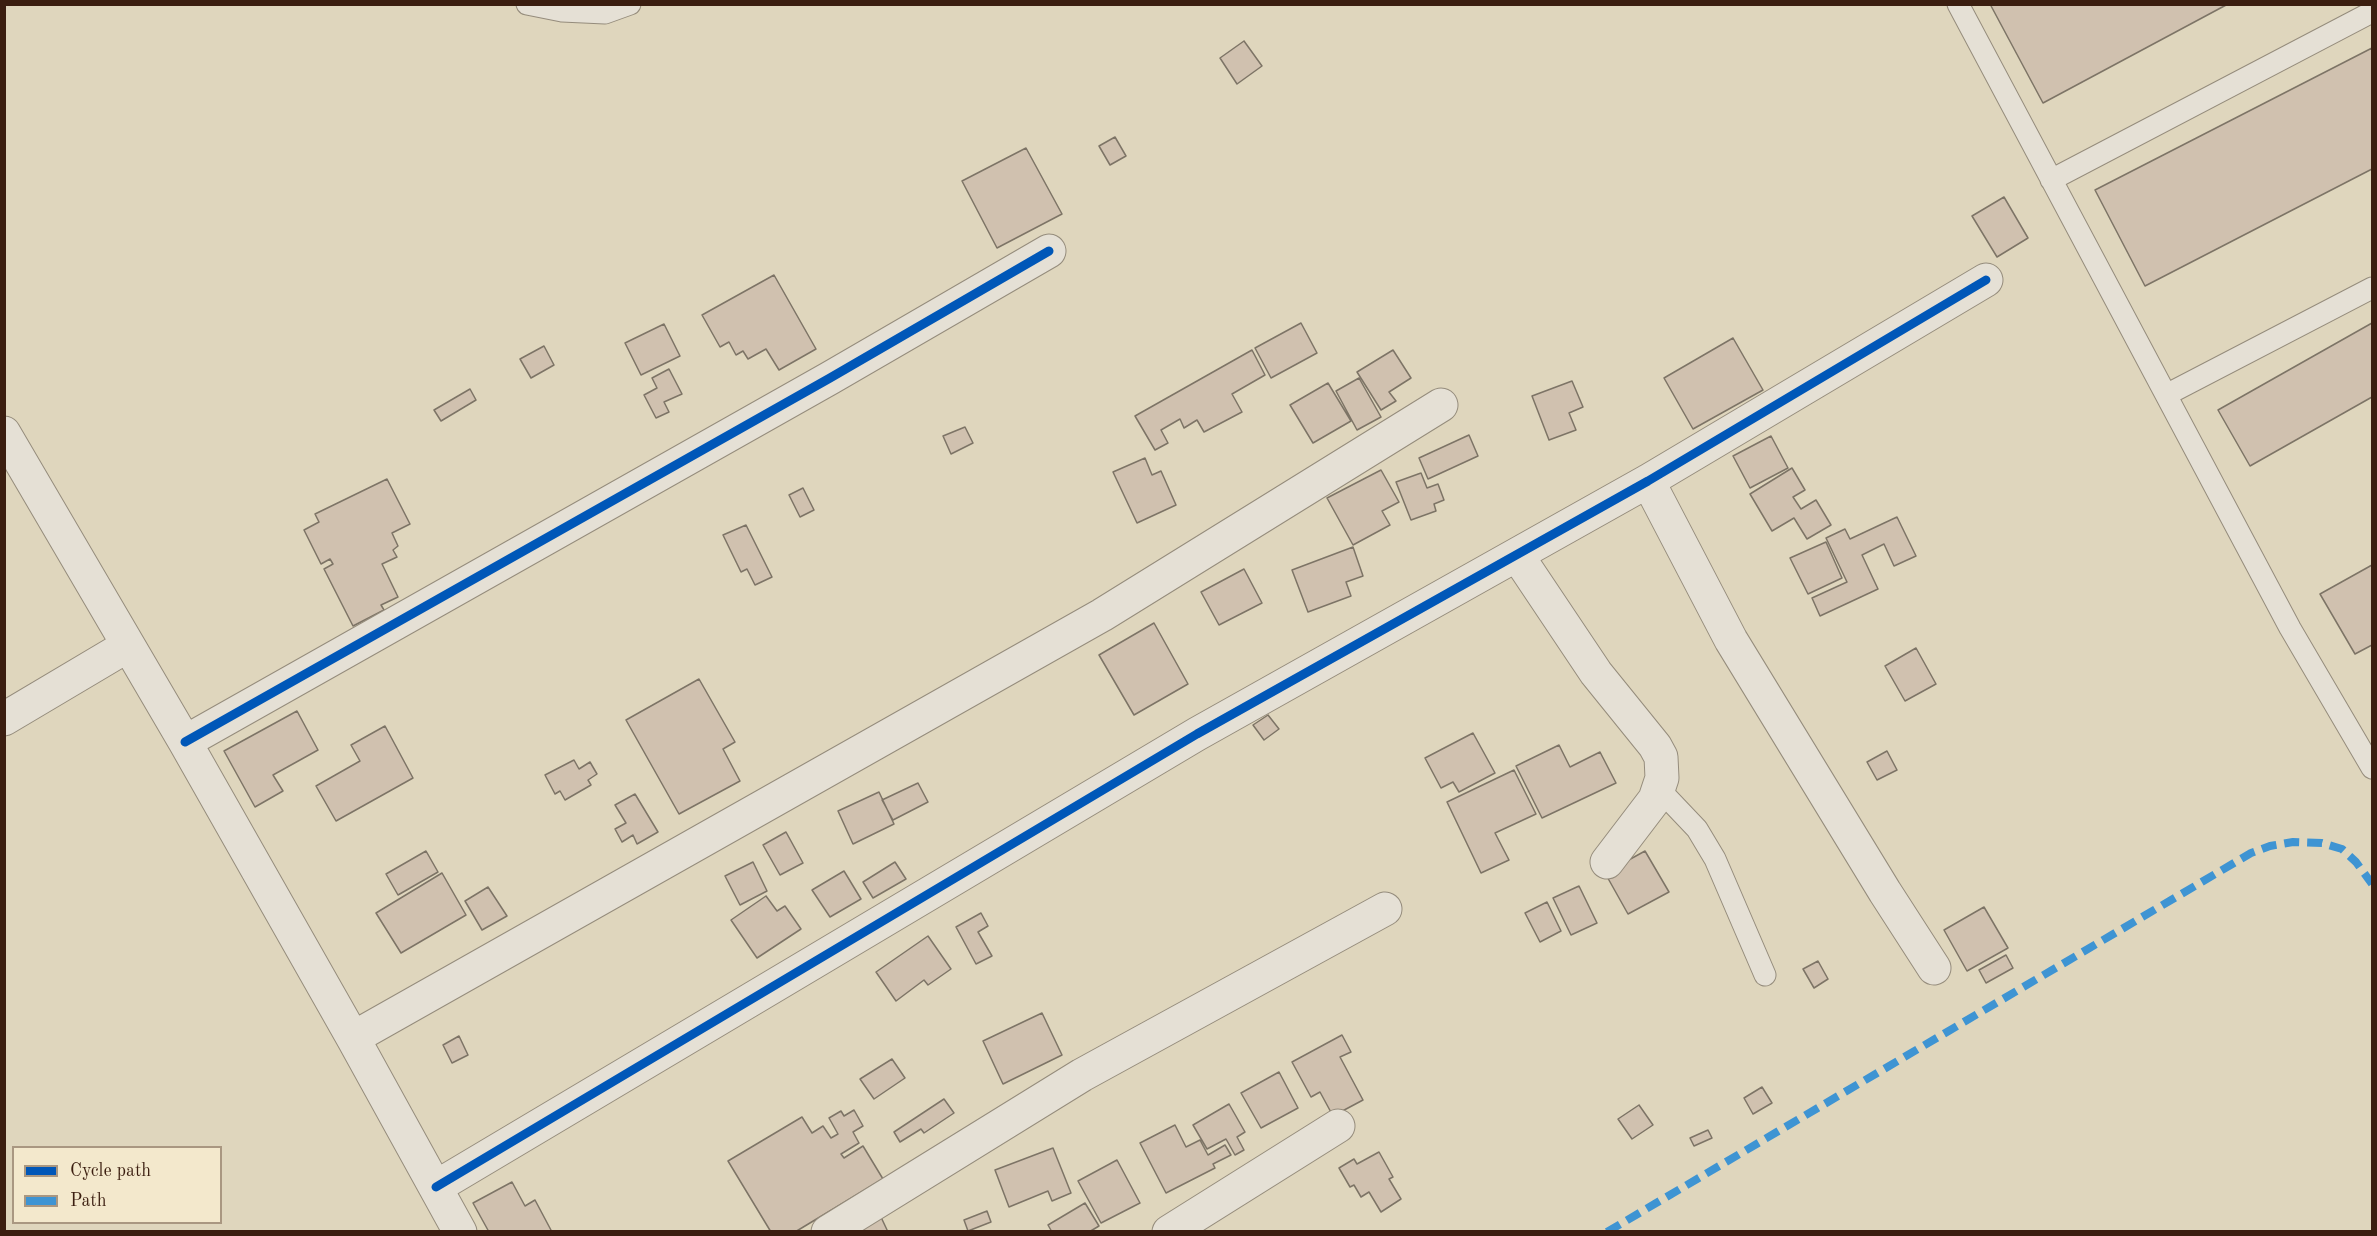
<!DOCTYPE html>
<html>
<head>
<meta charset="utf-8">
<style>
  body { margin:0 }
  #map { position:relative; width:2377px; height:1236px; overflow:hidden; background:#dfd6bd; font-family:"Old Standard TT",serif }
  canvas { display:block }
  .frame { position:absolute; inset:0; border:6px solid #3b1e10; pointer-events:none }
  .legend { position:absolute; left:12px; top:1146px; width:210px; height:78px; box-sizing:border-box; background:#f3e8cc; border:2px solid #a99781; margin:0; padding:8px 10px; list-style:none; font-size:18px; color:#3b1e10 }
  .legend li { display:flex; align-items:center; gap:12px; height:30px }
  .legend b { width:30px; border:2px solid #a99781 }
</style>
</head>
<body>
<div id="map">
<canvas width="2377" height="1236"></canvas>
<div class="frame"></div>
<ul class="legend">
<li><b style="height:8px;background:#0057b8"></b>Cycle path</li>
<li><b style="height:8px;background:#3e94d3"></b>Path</li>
</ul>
</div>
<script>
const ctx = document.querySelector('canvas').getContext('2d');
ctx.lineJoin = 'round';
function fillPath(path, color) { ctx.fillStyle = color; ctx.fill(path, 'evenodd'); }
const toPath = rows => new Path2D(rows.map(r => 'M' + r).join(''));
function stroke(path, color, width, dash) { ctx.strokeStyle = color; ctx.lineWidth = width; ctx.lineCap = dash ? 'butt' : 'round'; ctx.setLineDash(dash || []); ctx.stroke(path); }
const building = toPath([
  [1990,4,2228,4,2043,103,1990,4],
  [1244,41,1262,66,1237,84,1220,58,1244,41],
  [2372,48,2372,169,2145,286,2095,190,2372,48],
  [1115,137,1126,156,1110,165,1099,146,1115,137],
  [1026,148,1062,214,997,248,962,181,1026,148],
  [2004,197,2028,238,1997,257,1972,216,2004,197],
  [774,275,816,349,779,370,766,349,748,359,743,351,736,355,729,342,720,347,702,315,774,275],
  [1301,323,1317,353,1271,378,1255,348,1301,323],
  [2372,323,2372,397,2250,466,2218,410,2372,323],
  [664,324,680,356,641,375,625,343,664,324],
  [1733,338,1763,390,1693,429,1664,378,1733,338],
  [544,346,554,365,531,378,520,359,544,346],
  [1252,350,1265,375,1232,394,1242,412,1204,432,1197,420,1184,428,1180,419,1161,430,1168,443,1155,450,1135,416,1252,350],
  [1393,350,1411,378,1389,392,1396,401,1381,410,1357,372,1393,350],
  [669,369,682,394,664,402,669,412,656,418,644,395,657,388,652,378,669,369],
  [1359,378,1381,417,1357,430,1336,391,1359,378],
  [1572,381,1583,407,1569,413,1576,430,1549,440,1532,396,1572,381],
  [1328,383,1351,421,1313,443,1290,405,1328,383],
  [470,389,476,400,441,421,434,410,470,389],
  [965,427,973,443,951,454,943,436,965,427],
  [1469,435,1478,456,1428,479,1419,458,1469,435],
  [1771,436,1788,468,1750,488,1733,456,1771,436],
  [1145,458,1152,475,1161,471,1176,505,1137,523,1113,472,1145,458],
  [1792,468,1805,490,1793,497,1801,509,1816,500,1831,525,1807,539,1794,518,1772,531,1750,494,1792,468],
  [1381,470,1399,502,1382,511,1390,525,1353,545,1327,498,1381,470],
  [1421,473,1427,488,1438,484,1444,500,1434,504,1436,511,1411,520,1396,482,1421,473],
  [387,479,410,524,392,533,398,546,393,550,397,557,382,564,398,597,381,605,384,610,353,626,324,569,333,564,330,559,321,564,304,530,319,522,315,514,387,479],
  [803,488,814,510,800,517,789,495,803,488],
  [1897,517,1916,556,1894,566,1884,544,1862,555,1878,589,1820,616,1812,598,1847,582,1826,538,1845,529,1850,539,1897,517],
  [746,525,772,577,755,585,747,569,741,572,723,535,746,525],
  [1826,542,1842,578,1808,594,1790,558,1826,542],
  [1353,547,1363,576,1346,582,1351,596,1308,612,1292,570,1353,547],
  [2372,565,2372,645,2355,654,2320,594,2372,565],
  [1244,569,1262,603,1219,625,1201,592,1244,569],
  [1154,623,1188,684,1134,715,1099,655,1154,623],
  [1916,648,1936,684,1905,701,1885,666,1916,648],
  [699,679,735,742,723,749,740,781,679,814,626,720,699,679],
  [297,711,318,750,273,775,283,791,255,807,224,751,297,711],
  [1268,715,1279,729,1264,740,1253,725,1268,715],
  [385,726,413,778,336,821,316,786,360,761,351,745,385,726],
  [1473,733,1495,773,1459,792,1453,782,1441,788,1425,758,1473,733],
  [1559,745,1570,767,1600,752,1616,783,1542,818,1516,766,1559,745],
  [1887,751,1897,770,1877,780,1867,762,1887,751],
  [574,760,579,769,590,762,597,774,588,780,591,785,565,800,560,791,555,794,545,775,574,760],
  [1514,770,1536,814,1495,833,1509,860,1481,873,1447,802,1514,770],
  [918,783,928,802,893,820,882,800,918,783],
  [879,792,894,824,853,844,838,811,879,792],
  [635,794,658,832,637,844,633,835,622,842,615,829,626,823,615,805,635,794],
  [786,832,803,863,780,875,763,845,786,832],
  [426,851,438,872,398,895,386,874,426,851],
  [1645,851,1669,892,1628,914,1605,873,1645,851],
  [753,862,767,891,740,905,725,876,753,862],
  [895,862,906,879,873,898,863,882,895,862],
  [844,871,861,899,830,917,812,890,844,871],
  [442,873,466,915,401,953,376,913,442,873],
  [1579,886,1597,923,1571,935,1553,898,1579,886],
  [488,887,507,916,482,930,465,901,488,887],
  [766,896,777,911,785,906,801,929,757,958,731,920,766,896],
  [1547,902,1561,931,1540,942,1525,913,1547,902],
  [1984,907,2008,948,1967,971,1944,930,1984,907],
  [981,913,988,926,978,932,992,956,976,964,956,927,981,913],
  [928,936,951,969,928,985,924,980,896,1001,876,972,928,936],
  [2006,955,2013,968,1986,983,1979,970,2006,955],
  [1818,961,1828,979,1814,988,1803,969,1818,961],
  [1042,1013,1062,1055,1003,1084,983,1041,1042,1013],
  [1342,1035,1351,1052,1340,1057,1363,1100,1333,1116,1320,1092,1311,1097,1292,1062,1342,1035],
  [459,1036,468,1055,452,1063,443,1045,459,1036],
  [892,1059,905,1078,874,1099,860,1079,892,1059],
  [1279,1072,1298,1108,1261,1128,1241,1093,1279,1072],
  [1762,1087,1772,1103,1753,1114,1744,1098,1762,1087],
  [944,1099,954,1113,924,1133,921,1129,900,1142,894,1132,944,1099],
  [1229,1104,1245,1132,1237,1137,1244,1150,1235,1155,1226,1139,1207,1149,1193,1125,1229,1104],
  [1639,1105,1653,1125,1632,1139,1618,1119,1639,1105],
  [854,1110,863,1126,853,1132,859,1143,841,1154,844,1158,863,1146,883,1179,795,1232,771,1232,728,1161,802,1117,812,1133,823,1126,831,1138,838,1134,829,1118,841,1111,844,1116,854,1110],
  [1175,1125,1186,1147,1200,1140,1208,1155,1225,1145,1231,1155,1213,1164,1215,1168,1166,1193,1140,1143,1175,1125],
  [1708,1130,1712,1138,1694,1146,1690,1138,1708,1130],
  [1053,1148,1071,1193,1052,1201,1048,1191,1009,1207,995,1170,1053,1148],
  [1379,1152,1393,1177,1389,1179,1401,1199,1381,1212,1369,1192,1361,1197,1354,1185,1350,1187,1339,1168,1354,1159,1357,1164,1379,1152],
  [1117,1160,1140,1203,1101,1223,1078,1181,1117,1160],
  [512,1182,525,1206,535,1200,552,1232,489,1232,473,1203,512,1182],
  [1085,1203,1099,1226,1089,1232,1052,1232,1048,1225,1085,1203],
  [987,1211,991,1222,968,1231,964,1220,987,1211],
  [880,1215,888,1232,852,1232,880,1215]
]);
const service = toPath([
  [527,4,562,11,605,13,630,4],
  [1958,4,2290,628,2372,768],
  [2051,180,2372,12],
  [2166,395,2372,288],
  [1659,789,1697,829,1715,859,1765,975]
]);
const minor = toPath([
  [4,433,185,742,353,1038,460,1232],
  [1648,481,1731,640,1885,892,1934,968],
  [1517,555,1596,673,1655,746,1661,757,1662,778,1655,799,1607,862],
  [4,719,127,646],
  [185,742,830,378,1049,251],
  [353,1038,1102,615,1441,405],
  [436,1187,1197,734,1648,481,1986,280],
  [828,1232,1082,1075,1385,909],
  [1169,1232,1338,1126]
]);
const quiet = toPath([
  [1607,1232,2251,853,2270,846,2293,842,2322,843,2342,849,2356,862,2372,884]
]);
const cycleway = toPath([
  [185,742,830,378,1049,251],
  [436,1187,1197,734,1648,481,1986,280]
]);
fillPath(building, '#d0c1af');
stroke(building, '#7d7466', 1.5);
stroke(service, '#958c7c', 23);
stroke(minor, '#958c7c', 35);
stroke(service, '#e5e0d5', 21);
stroke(minor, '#e5e0d5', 33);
stroke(quiet, '#3e94d3', 8, [15, 8]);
stroke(cycleway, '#0057b8', 9);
</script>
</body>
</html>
